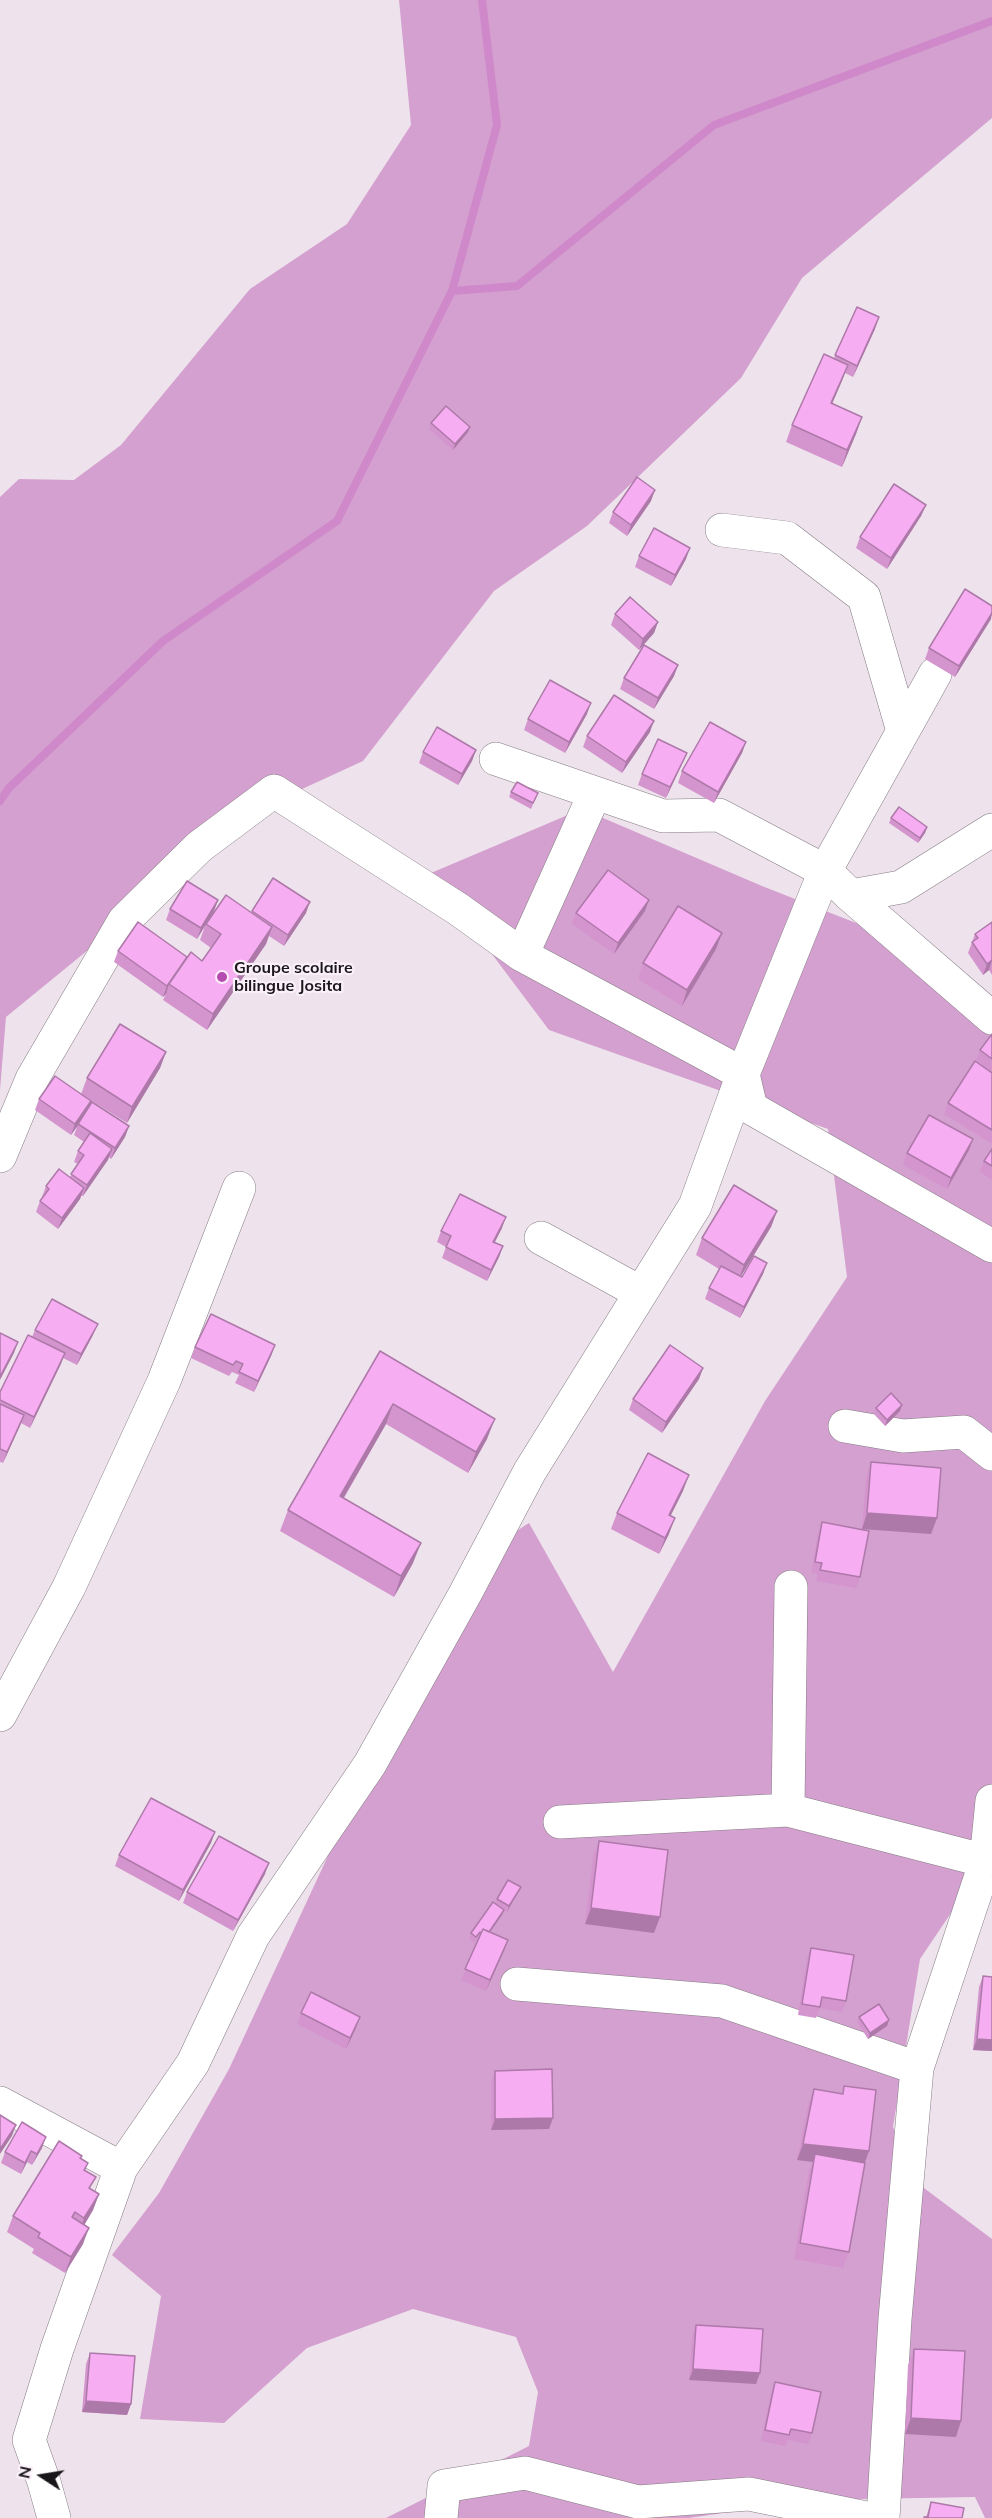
<!DOCTYPE html>
<html>
<head>
<meta charset="utf-8">
<style>
  body { margin:0 }
  #map { position:relative; width:992px; height:2518px; overflow:hidden; background:#eee3ec; font-family:Mulish,sans-serif }
  canvas { display:block }
  .north { position:absolute; left:12px; top:2446px; width:60px; height:60px; -webkit-text-stroke:4px #fbf0fa; paint-order:stroke; rotate:282deg; font-size:16px; font-weight:700; line-height:24px; text-align:center; color:#1a171a }
  .north::after { content:''; display:block; margin:auto; width:21px; height:27px; background:#1a171a; clip-path:polygon(50% 0,100% 100%,50% 72%,0 100%) }
</style>
</head>
<body>
<div id="map">
<canvas width="992" height="2518"></canvas>
<div class="north">N</div>
</div>
<script>
const ctx = document.querySelector('canvas').getContext('2d');
ctx.lineJoin = 'round';
function fillPath(path, color) { ctx.fillStyle = color; ctx.fill(path, 'evenodd'); }
const toPath = rows => new Path2D(rows.map(r => 'M' + r).join(''));
function stroke(path, color, width, dash) { ctx.strokeStyle = color; ctx.lineWidth = width; ctx.lineCap = dash ? 'butt' : 'round'; ctx.setLineDash(dash || []); ctx.stroke(path); }
function write(font, color, halo, rows, align = 'center') {
  ctx.font = font + ' Mulish,sans-serif'; ctx.lineWidth = 4.5; ctx.setLineDash([]); ctx.textBaseline = 'middle'; ctx.strokeStyle = halo; ctx.fillStyle = color; for (const [text, x, y, turn = 0] of rows) {
    ctx.save(); ctx.translate(x, y); ctx.rotate((+turn || 0) * Math.PI / 180); ctx.textAlign = isNaN(turn) ? turn : align; if (halo) ctx.strokeText(text, 0, 0); ctx.fillText(text, 0, 0); ctx.restore();
  }
}
const green = toPath([
  [399,0,992,0,992,118,802,278,741,378,587,526,494,591,363,761,263,807,6,1017,0,1090,0,497,19,479,74,480,121,445,250,289,347,224,411,125],
  [582,809,762,886,907,943,992,1023,992,1859,986,1861,920,1959,893,2127,912,2179,992,2239,992,2518,985,2518,975,2497,811,2500,689,2518,386,2518,529,2446,538,2392,516,2337,413,2309,307,2348,224,2423,140,2419,161,2296,112,2255,159,2193,229,2069,463,1565,529,1523,613,1672,765,1401,847,1277,828,1129,549,1030,431,873]
]);
const stream = toPath([
  [452,291,517,286,714,125,992,21],
  [0,801,9,788,163,641,337,521,452,291,497,125,482,0]
]);
const minor = toPath([
  [722,530,787,538,864,597,903,731],
  [496,759,663,816,719,815,825,871,851,896,901,887,992,830],
  [851,896,992,1018],
  [522,955,595,793],
  [0,1156,32,1079,124,921,199,847,274,791,458,909,522,955,743,1074,751,1108,992,1246],
  [541,1238,641,1293],
  [845,1426,903,1436,964,1432,992,1454],
  [791,1587,788,1810,986,1861],
  [0,1715,69,1587,164,1381,239,1188],
  [560,1822,788,1810],
  [517,1984,722,2001,917,2068],
  [0,2103,121,2168],
  [54,2518,44,2482,29,2440,57,2349,121,2168,193,2063,253,1936,370,1764,465,1594,530,1471,695,1206,743,1074,825,871,935,674],
  [441,2518,444,2486,525,2473,638,2502,749,2494,866,2518],
  [883,2518,895,2319,917,2068,986,1861,992,1801]
]);
const wall = toPath([
  [857,307,875,329,853,377,845,373,832,404,862,417,856,434,842,467,786,442,792,425,834,358],
  [431,423,470,427,468,432,453,450,429,429],
  [651,501,627,536,609,523,613,512],
  [926,505,921,516,887,569,856,548,860,537],
  [639,556,686,559,671,586,635,567],
  [615,614,658,622,654,633,639,650,611,625],
  [991,619,955,677,925,659,929,648],
  [678,665,674,676,654,709,620,689,624,678],
  [587,714,565,753,524,730,528,719],
  [650,732,622,773,583,747,587,736],
  [746,742,742,753,714,803,678,783,682,771],
  [476,750,472,761,458,785,419,763,423,752],
  [687,753,682,764,666,798,638,785,642,774],
  [511,792,538,793,531,809,509,797],
  [891,818,927,827,925,833,918,843,889,823],
  [218,900,214,911,210,919,251,913,252,911,306,913,284,946,269,936,266,944,207,1030,163,1000,166,994,163,997,114,962,118,951,187,957,202,961,211,948,200,940,205,926,197,939,166,920,170,909],
  [645,911,614,954,572,924,576,913],
  [992,922,992,975,989,970,983,975,968,953,975,934],
  [722,933,716,949,682,1006,638,979,643,963],
  [992,1034,992,1144,944,1114,948,1103,988,1070,976,1061,980,1050],
  [166,1052,160,1068,127,1123,84,1096,91,1101,89,1107,129,1126,125,1137,111,1159,109,1157,83,1196,81,1196,80,1199,58,1229,36,1212,40,1201,42,1197,46,1186,70,1177,78,1164,74,1162,78,1151,84,1142,74,1135,77,1127,71,1135,35,1110,39,1099,81,1094,87,1078],
  [973,1139,969,1150,947,1189,903,1165,907,1153],
  [992,1149,992,1180,980,1172,984,1161],
  [777,1211,771,1227,741,1276,742,1277,767,1263,763,1274,740,1318,705,1299,709,1288,719,1269,696,1255,702,1238],
  [502,1228,495,1242,503,1246,499,1257,487,1281,442,1258,446,1247,437,1242,441,1231],
  [35,1330,93,1335,77,1365,63,1358,30,1428,21,1423,3,1463,0,1462,0,1392,32,1337],
  [275,1345,271,1356,254,1392,235,1383,239,1375,232,1372,229,1376,191,1358,195,1347],
  [380,1351,487,1439,468,1473,386,1424,344,1498,413,1563,394,1597,280,1531,288,1510],
  [703,1368,699,1379,662,1433,629,1410,633,1399],
  [876,1408,900,1411,885,1426,874,1414],
  [871,1462,937,1518,931,1534,862,1529,866,1478],
  [683,1491,670,1516,669,1534,659,1554,611,1529,617,1513],
  [822,1522,860,1577,856,1588,816,1581,818,1574,811,1573,818,1533],
  [215,1832,211,1843,179,1901,115,1866,119,1855],
  [599,1841,654,1933,585,1924,593,1857],
  [265,1874,233,1931,183,1903,187,1892],
  [518,1892,507,1912,504,1910,502,1915,490,1932,508,1940,486,1991,461,1980,479,1939,478,1938,474,1943,469,1939,471,1933,495,1903,497,1899],
  [811,1948,846,2001,842,2012,820,2008,816,2018,798,2015,807,1959],
  [983,1976,992,1977,992,2051,973,2050,979,1987],
  [301,2013,356,2028,346,2049,297,2024],
  [859,2017,889,2020,887,2026,868,2039,857,2022],
  [495,2071,549,2129,491,2130,491,2082],
  [844,2086,865,2163,849,2252,843,2268,794,2259,809,2170,813,2162,797,2160,808,2105,814,2089,842,2093],
  [42,2148,32,2165,27,2162,21,2174,1,2163,5,2152],
  [82,2156,81,2159,88,2163,85,2171,91,2190,99,2194,93,2210,84,2225,83,2244,65,2273,32,2253,34,2249,7,2232,13,2216],
  [696,2325,756,2384,689,2380,692,2336],
  [914,2349,956,2437,905,2434,908,2365],
  [90,2353,131,2404,127,2415,82,2412,86,2364],
  [775,2382,812,2433,808,2444,788,2440,785,2446,761,2441,771,2393],
  [931,2502,962,2518,926,2517]
]);
const shadedWall = toPath([
  [879,317,875,329,853,377,857,366],
  [848,365,842,381,825,420,831,403],
  [862,417,856,434,842,467,847,450],
  [470,427,468,432,453,450,455,444],
  [655,490,651,501,627,536,631,525],
  [926,505,921,516,887,569,891,558],
  [690,548,686,559,671,586,675,575],
  [992,613,991,619,955,677,959,666],
  [658,622,654,633,639,650,643,639],
  [678,665,674,676,654,709,658,698],
  [591,703,587,714,565,753,569,742],
  [654,721,650,732,622,773,626,762],
  [746,742,742,753,714,803,718,792],
  [476,750,472,761,458,785,462,774],
  [687,753,682,764,666,798,670,787],
  [927,827,925,833,918,843,920,838],
  [218,900,214,911,197,939,201,928],
  [649,900,645,911,614,954,618,943],
  [310,902,306,913,284,946,288,935],
  [272,927,266,944,207,1030,213,1014],
  [722,933,716,949,682,1006,687,990],
  [992,960,989,970,983,975,987,964],
  [169,984,166,994,163,997,167,986],
  [166,1052,160,1068,127,1123,132,1107],
  [91,1101,87,1112,71,1135,75,1124],
  [129,1126,125,1137,111,1159,115,1148],
  [973,1139,969,1150,947,1189,951,1178],
  [112,1149,108,1160,83,1196,87,1185],
  [84,1188,80,1199,58,1229,62,1218],
  [777,1211,771,1227,738,1281,744,1265],
  [506,1217,502,1228,489,1253,493,1242],
  [503,1246,499,1257,487,1281,491,1270],
  [767,1263,763,1274,740,1318,744,1307],
  [98,1324,93,1335,77,1365,81,1354],
  [18,1342,14,1353,0,1380,0,1377],
  [275,1345,271,1356,254,1392,258,1381],
  [65,1353,61,1364,30,1428,34,1417],
  [703,1368,699,1379,662,1433,666,1422],
  [393,1404,386,1424,333,1516,340,1496],
  [902,1405,900,1411,885,1426,887,1420],
  [24,1415,20,1426,3,1463,7,1452],
  [495,1419,487,1439,468,1473,476,1452],
  [689,1475,683,1491,663,1531,669,1515],
  [867,1513,937,1518,931,1534,862,1529],
  [675,1518,669,1534,659,1554,665,1538],
  [421,1543,413,1563,394,1597,401,1576],
  [215,1832,211,1843,179,1901,183,1890],
  [269,1863,265,1874,233,1931,238,1920],
  [521,1887,518,1892,507,1912,509,1906],
  [591,1908,660,1917,654,1933,585,1924],
  [504,1910,502,1915,483,1942,485,1936],
  [508,1940,504,1951,486,1991,490,1980],
  [360,2017,356,2028,346,2049,350,2038],
  [889,2020,887,2026,868,2039,870,2033],
  [977,2039,992,2040,992,2051,973,2050],
  [553,2118,549,2129,491,2130,495,2119],
  [16,2125,12,2136,0,2154,0,2149],
  [46,2137,42,2148,32,2165,37,2154],
  [803,2144,869,2151,863,2168,815,2154,813,2162,797,2160],
  [31,2151,27,2162,21,2174,25,2163],
  [99,2194,93,2210,79,2234,84,2218],
  [89,2228,83,2244,65,2273,71,2257],
  [693,2369,760,2373,756,2384,689,2380],
  [86,2401,131,2404,127,2415,82,2412],
  [911,2418,961,2421,956,2437,905,2434]
]);
const building = toPath([
  [857,307,879,317,857,366,835,355,857,307],
  [824,354,848,365,831,403,862,417,847,450,792,425,824,354],
  [446,406,470,427,455,444,431,423,446,406],
  [637,477,655,490,631,525,613,512,637,477],
  [894,484,926,505,891,558,860,537,894,484],
  [654,528,690,548,675,575,639,556,654,528],
  [965,589,992,606,992,613,959,666,929,648,965,589],
  [630,597,658,622,643,639,615,614,630,597],
  [644,645,678,665,658,698,624,678,644,645],
  [550,680,591,703,569,742,528,719,550,680],
  [614,695,654,721,626,762,587,736,614,695],
  [710,722,746,742,718,792,682,771,710,722],
  [437,727,476,750,462,774,423,752,437,727],
  [658,739,687,753,670,787,642,774,658,739],
  [517,782,538,793,533,803,511,792,517,782],
  [899,807,927,827,920,838,891,818,899,807],
  [608,870,649,900,618,943,576,913,608,870],
  [273,878,310,902,288,935,252,911,273,878],
  [187,881,218,900,201,928,170,909,187,881],
  [226,895,272,927,213,1014,169,984,191,952,202,961,221,934,206,924,226,895],
  [678,906,722,933,687,990,643,963,678,906],
  [138,922,187,957,167,986,118,951,138,922],
  [992,922,992,960,987,964,972,942,978,938,975,934,992,922],
  [120,1024,166,1052,132,1107,87,1078,120,1024],
  [992,1034,992,1059,980,1050,992,1034],
  [975,1061,992,1073,992,1130,948,1103,975,1061],
  [55,1076,91,1101,75,1124,39,1099,55,1076],
  [92,1102,129,1126,115,1148,78,1124,92,1102],
  [929,1115,973,1139,951,1178,907,1153,929,1115],
  [90,1133,112,1149,87,1185,71,1174,84,1155,78,1151,90,1133],
  [992,1149,992,1166,984,1161,992,1149],
  [59,1169,84,1188,62,1218,40,1201,49,1189,46,1186,59,1169],
  [734,1185,777,1211,744,1265,702,1238,734,1185],
  [460,1194,506,1217,493,1242,503,1246,491,1270,446,1247,451,1236,441,1231,460,1194],
  [754,1256,767,1263,744,1307,709,1288,721,1266,742,1277,754,1256],
  [52,1299,98,1324,81,1354,35,1330,52,1299],
  [211,1314,275,1345,258,1381,239,1372,243,1364,236,1361,233,1365,195,1347,211,1314],
  [0,1333,18,1342,0,1377,0,1333],
  [28,1335,65,1353,34,1417,0,1400,0,1392,28,1335],
  [670,1345,703,1368,666,1422,633,1399,670,1345],
  [380,1351,495,1419,476,1452,393,1404,340,1496,421,1543,401,1576,288,1510,380,1351],
  [891,1393,902,1405,887,1420,876,1408,891,1393],
  [0,1404,24,1415,7,1452,0,1449,0,1404],
  [648,1453,689,1475,669,1515,675,1518,665,1538,617,1513,648,1453],
  [871,1462,941,1468,937,1518,867,1513,871,1462],
  [822,1522,869,1531,860,1577,820,1570,822,1563,815,1562,822,1522],
  [151,1798,215,1832,183,1890,119,1855,151,1798],
  [219,1836,269,1863,238,1920,187,1892,219,1836],
  [599,1841,668,1850,660,1917,591,1908,599,1841],
  [508,1880,521,1887,509,1906,497,1899,508,1880],
  [493,1902,504,1910,489,1932,483,1929,481,1933,480,1932,476,1937,471,1933,493,1902],
  [483,1929,508,1940,490,1980,465,1969,483,1929],
  [811,1948,854,1955,846,2001,822,1997,820,2007,802,2004,811,1948],
  [983,1976,992,1977,992,2040,977,2039,983,1976],
  [311,1992,360,2017,350,2038,301,2013,311,1992],
  [879,2004,889,2020,870,2033,859,2017,879,2004],
  [552,2069,553,2118,495,2119,495,2071,552,2069],
  [844,2086,876,2090,869,2151,803,2144,814,2089,843,2094,844,2086],
  [0,2115,16,2125,0,2149,0,2115],
  [22,2122,46,2137,37,2154,31,2151,25,2163,5,2152,22,2122],
  [59,2141,82,2156,80,2158,88,2163,84,2170,96,2177,89,2188,99,2194,84,2218,75,2212,72,2217,89,2228,71,2257,38,2237,40,2233,13,2216,59,2141],
  [815,2154,865,2163,849,2252,800,2243,815,2154],
  [696,2325,763,2329,760,2373,693,2369,696,2325],
  [914,2349,965,2351,961,2421,911,2418,914,2349],
  [90,2353,135,2356,131,2404,86,2401,90,2353],
  [775,2382,821,2392,812,2433,791,2429,789,2435,765,2430,775,2382],
  [931,2502,964,2508,962,2518,924,2518,924,2517,928,2517,931,2502]
]);
const markers = [
  [222,977,6,"#b54caf"]
];
const poiNames = [
  ["Groupe scolaire",234,968],
  ["bilingue Josita",234,986]
];
fillPath(green, '#d4a0cf');
stroke(stream, '#cf88c9', 8);
stroke(minor, '#857c84', 34);
stroke(minor, '#fff', 33);
fillPath(wall, '#d495cf');
fillPath(shadedWall, '#ad79a9');
fillPath(building, '#f7adf1');
stroke(building, '#ad79a9', 1.5);
for (const [x, y, r, color] of markers) { const dot = new Path2D(); dot.arc(x, y, r, 0, 2 * Math.PI); ctx.fillStyle = color; ctx.fill(dot); stroke(dot, '#fbf0fa', 2); }
write('bold 16px', '#1a171a', '#fbf0fa', poiNames, 'left');
</script>
</body>
</html>
